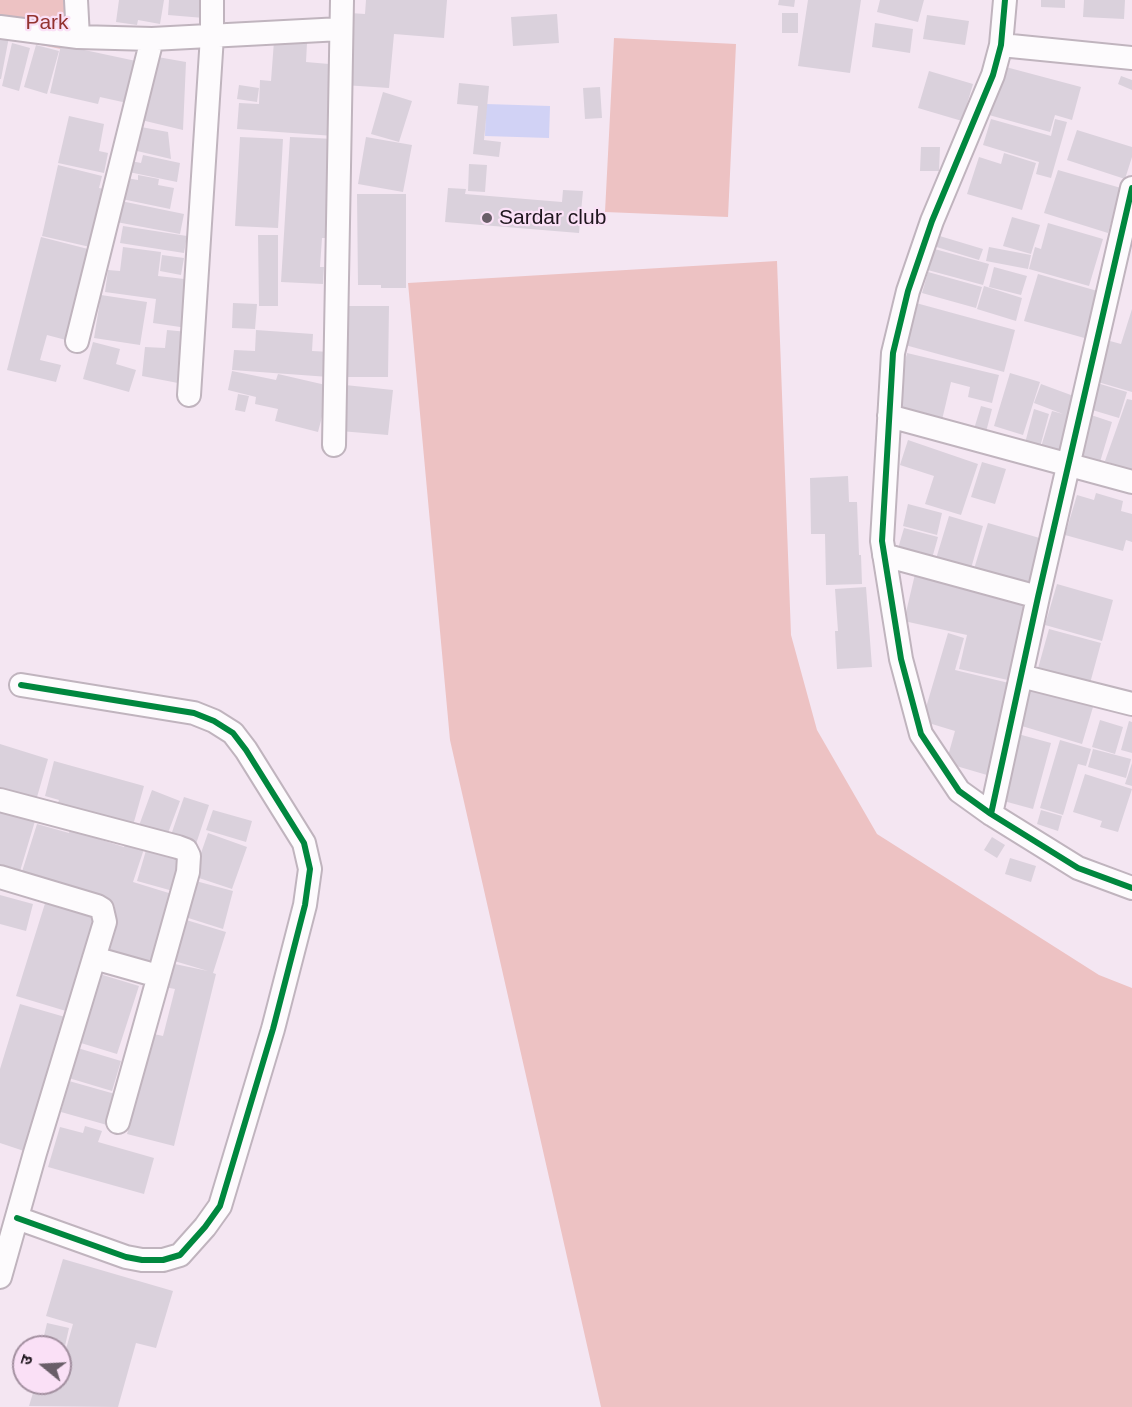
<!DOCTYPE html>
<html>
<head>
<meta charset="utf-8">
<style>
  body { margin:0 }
  #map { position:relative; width:1132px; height:1407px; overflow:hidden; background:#f4e6f2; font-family:Arial,"Noto Sans Devanagari",sans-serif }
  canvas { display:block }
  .north { position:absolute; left:12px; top:1335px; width:60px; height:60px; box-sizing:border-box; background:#fae0f6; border:2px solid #a28f9f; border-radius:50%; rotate:288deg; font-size:16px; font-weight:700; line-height:24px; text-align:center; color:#1e151d }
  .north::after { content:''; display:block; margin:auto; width:21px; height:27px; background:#695e68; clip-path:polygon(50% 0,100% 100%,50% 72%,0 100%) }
</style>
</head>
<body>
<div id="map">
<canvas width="1132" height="1407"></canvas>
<div class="north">उ</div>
</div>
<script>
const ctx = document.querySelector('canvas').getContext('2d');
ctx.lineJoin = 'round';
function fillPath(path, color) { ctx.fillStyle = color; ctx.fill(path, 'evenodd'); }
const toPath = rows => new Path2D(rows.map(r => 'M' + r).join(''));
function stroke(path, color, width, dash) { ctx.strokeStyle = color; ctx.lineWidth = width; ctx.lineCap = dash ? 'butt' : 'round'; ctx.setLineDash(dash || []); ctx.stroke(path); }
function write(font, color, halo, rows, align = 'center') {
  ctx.font = font + ' Arial,sans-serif'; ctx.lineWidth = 4.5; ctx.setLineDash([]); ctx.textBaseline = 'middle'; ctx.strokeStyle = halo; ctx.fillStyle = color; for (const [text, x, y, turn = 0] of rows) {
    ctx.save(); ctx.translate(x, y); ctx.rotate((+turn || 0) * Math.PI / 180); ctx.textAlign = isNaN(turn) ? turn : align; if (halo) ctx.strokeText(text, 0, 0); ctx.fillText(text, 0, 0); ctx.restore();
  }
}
const green = toPath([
  [0,0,69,0,71,51,0,37],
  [614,38,736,44,728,217,605,212],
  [777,261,791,635,817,730,877,834,1099,975,1132,988,1132,1407,601,1407,450,740,408,283]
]);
const water = toPath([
  [486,104,550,106,549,138,485,136]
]);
const building = toPath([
  [119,0,164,0,160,24,138,20,137,25,116,22],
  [169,0,206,0,204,18,168,15],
  [366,0,447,0,444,38,394,34,389,88,344,85,350,13,365,14],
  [779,0,795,0,794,7,778,5],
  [808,0,861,0,850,73,798,66],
  [880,0,924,0,918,22,877,12],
  [1041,0,1065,0,1065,8,1041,7],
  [1084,0,1125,0,1124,19,1083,17],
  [782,13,798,13,798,33,782,33],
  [557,14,559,43,513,46,511,17],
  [927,15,969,21,965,45,923,39],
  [875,23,913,29,910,53,872,47],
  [0,35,9,37,1,79,0,79],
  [274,41,307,43,306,62,329,64,328,105,337,106,334,136,237,129,239,103,259,104,260,80,271,81],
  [12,43,30,48,19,91,2,86],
  [36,45,59,51,47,94,24,87],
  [61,45,136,61,127,103,100,97,98,104,50,93],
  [152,56,186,62,183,130,137,119],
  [1002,66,1081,87,1072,120,1055,115,1050,132,989,115],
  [929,71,973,84,962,121,918,108],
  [1121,76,1132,80,1132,90,1118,84],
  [459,83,489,86,484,140,501,142,499,157,473,154,478,106,457,104],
  [239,85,259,88,257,102,237,99],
  [600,87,602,118,585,119,583,88],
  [383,92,412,101,399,142,371,134],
  [69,116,104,124,99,151,108,153,104,173,58,163],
  [991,119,1051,136,1055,119,1067,122,1051,178,1036,174,1039,162,983,145],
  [141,127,168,132,171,159,137,151],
  [1077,130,1132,147,1132,157,1125,179,1067,160],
  [240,137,283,139,278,228,235,226],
  [290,137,335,139,328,188,325,238,322,238,320,267,324,267,323,284,281,282],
  [366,137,412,145,403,192,358,184],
  [921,147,940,147,939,171,920,171],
  [1004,153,1036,163,1022,210,967,194,979,157,1001,164],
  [143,155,180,163,177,182,124,171,126,160,141,163],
  [469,164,487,165,485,192,468,191],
  [58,165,102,176,99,188,104,189,90,247,42,236],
  [1058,170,1121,188,1108,233,1044,213],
  [138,175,159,179,158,185,174,188,170,209,117,198,121,177,138,180],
  [448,188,466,189,465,194,562,202,563,190,583,191,579,233,445,222],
  [357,194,406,194,406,288,381,288,381,285,358,285],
  [116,200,184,214,180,234,111,221],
  [1012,217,1040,225,1031,254,1003,246],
  [1048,223,1103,239,1089,286,1029,269,1035,247,1041,249],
  [123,226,187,236,184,253,120,243],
  [933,234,983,249,979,260,930,245],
  [258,235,278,235,278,306,259,306],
  [41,237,88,249,66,340,47,335,40,360,61,365,56,382,7,370],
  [123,247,161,252,158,276,193,280,187,328,153,323,156,299,105,292,108,270,120,271],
  [989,247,1031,255,1028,269,986,261],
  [931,248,989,264,983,285,924,269],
  [162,255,184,258,181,275,160,271],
  [994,267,1027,276,1021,295,989,287],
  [928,272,982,287,976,308,922,293],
  [1038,274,1101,292,1088,339,1024,321],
  [984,286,1022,298,1016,321,977,309],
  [101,295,147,302,140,345,94,338],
  [233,303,257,304,255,329,232,328],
  [916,303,1015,330,1004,372,905,345],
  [345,306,389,306,388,377,345,377],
  [1132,309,1132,392,1098,382,1110,341,1121,344],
  [167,330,188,332,183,384,142,376,145,347,165,348],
  [256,330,313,334,312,351,331,352,329,377,232,370,234,350,255,351],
  [93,342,120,349,116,364,136,370,129,392,83,379],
  [907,353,999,375,992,403,968,397,970,387,951,382,941,424,893,412],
  [232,371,276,380,278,374,330,386,318,432,275,421,278,409,255,404,256,397,228,390],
  [1010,373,1040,382,1023,435,994,426],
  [1097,383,1127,392,1119,418,1089,409],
  [1041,384,1079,398,1060,453,1041,447,1052,411,1063,414,1034,403],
  [345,385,393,390,388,435,340,431],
  [238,394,249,396,245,412,235,410],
  [1127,399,1132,400,1132,471,1105,461],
  [981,406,992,409,986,432,974,429],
  [1034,409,1049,414,1040,447,1025,443],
  [1091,415,1112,422,1100,462,1078,456],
  [908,440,978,464,961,515,925,504,934,476,900,465],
  [982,462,1006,469,995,504,971,497],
  [848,476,849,502,857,502,859,555,861,555,862,584,826,585,825,534,811,534,810,478],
  [1096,493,1123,501,1121,511,1132,514,1132,542,1126,540,1123,551,1065,535,1077,495,1094,500],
  [908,504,942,513,937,535,903,526],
  [949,516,983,526,970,572,935,562],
  [988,523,1043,539,1030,585,974,569],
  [904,528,938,537,931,562,897,552],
  [915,574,1031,601,1012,681,959,669,967,635,904,621],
  [1057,584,1113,600,1102,641,1045,625],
  [866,587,872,667,837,669,835,631,838,631,835,589],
  [1049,629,1101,643,1089,687,1037,672],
  [948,633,964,638,955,670,1013,684,987,775,946,763,955,731,922,721],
  [1025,687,1093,707,1082,744,1015,724],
  [1100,720,1123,727,1115,754,1092,747],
  [1129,721,1132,722,1132,753,1121,750],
  [1018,734,1051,743,1033,809,1000,800],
  [1060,740,1091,749,1086,766,1078,764,1063,815,1040,808],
  [0,744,48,759,35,804,0,793],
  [1093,749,1131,759,1126,778,1088,767],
  [54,761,144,786,132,829,56,808,59,800,45,796],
  [1132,763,1132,786,1125,784],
  [1085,774,1132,789,1118,832,1100,827,1102,821,1073,812],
  [152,790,180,801,165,841,137,831],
  [184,797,209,805,195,847,170,838],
  [213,810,252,821,246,842,206,830],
  [1041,810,1062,816,1058,831,1037,824],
  [0,811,35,821,18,878,0,873],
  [37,824,69,833,70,830,124,847,126,840,145,846,133,882,172,894,150,965,102,949,115,906,20,878],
  [208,833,247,847,232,889,193,876],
  [992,837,1005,845,997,858,984,850],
  [147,847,182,858,173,891,137,881],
  [1010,858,1036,866,1031,882,1005,874],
  [192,880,233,891,223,929,182,916],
  [0,895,33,904,26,931,0,924],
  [47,897,96,912,66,1011,16,996],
  [183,919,226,932,213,973,216,974,174,1146,127,1134,154,1034,163,1036,175,989,164,987,170,963,208,971,171,960],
  [93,972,139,986,117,1054,71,1040],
  [20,1004,65,1017,24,1151,0,1143,0,1069],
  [71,1046,121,1061,112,1091,62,1076],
  [69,1081,115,1094,107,1125,61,1112],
  [85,1126,102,1131,98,1142,154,1158,144,1194,48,1167,60,1127,83,1133],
  [63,1259,173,1291,156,1348,136,1343,118,1407,29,1406,36,1383,60,1383,60,1348,66,1349,73,1324,46,1316],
  [47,1323,69,1328,65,1346,60,1344,60,1341,60,1344,43,1340]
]);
const street = toPath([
  [76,0,78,37],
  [1005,0,1001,45,993,75,932,221,908,291,893,353,882,541,901,659,921,734,959,791,991,814,1078,868,1132,888],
  [0,27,78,37,152,39,341,29],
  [1001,45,1132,58],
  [77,341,152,39],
  [189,395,212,36,212,0],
  [889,416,1132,482],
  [334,445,342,0],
  [884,555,1038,597],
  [1021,676,1132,704],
  [0,800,178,847,186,850,189,856,188,872,118,1122],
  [991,814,1038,597,1132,188],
  [0,877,97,906,102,909,105,922,35,1153,0,1277],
  [94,958,158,976],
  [17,1218,126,1257,142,1260,163,1260,180,1255,205,1227,220,1206,273,1029,305,905,310,869,304,843,246,750,233,733,214,721,194,713,21,685]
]);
const cycleway = toPath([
  [1005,0,1001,45,993,75,932,221,908,291,893,353,882,541,901,659,921,734,959,791,991,814,1078,868,1132,888],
  [991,814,1038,597,1132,188],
  [17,1218,126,1257,142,1260,163,1260,180,1255,205,1227,220,1206,273,1029,305,905,310,869,304,843,246,750,233,733,214,721,194,713,21,685]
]);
const markers = [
  [487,218,6,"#695e68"]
];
const parkNames = [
  ["Park",47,23]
];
const poiNames = [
  ["Sardar club",499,218]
];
fillPath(green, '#edc2c3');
fillPath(water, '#d1d2f5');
fillPath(building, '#dad1dc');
stroke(street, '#c0b4be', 26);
stroke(street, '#fdfbfd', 22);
stroke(cycleway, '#00873e', 6);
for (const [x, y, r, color] of markers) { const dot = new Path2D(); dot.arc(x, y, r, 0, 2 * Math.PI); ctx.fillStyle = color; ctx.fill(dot); stroke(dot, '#fae0f6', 2); }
write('21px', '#93322f', '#fae0f6', parkNames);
write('21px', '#1e151d', '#fae0f6', poiNames, 'left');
</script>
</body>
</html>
